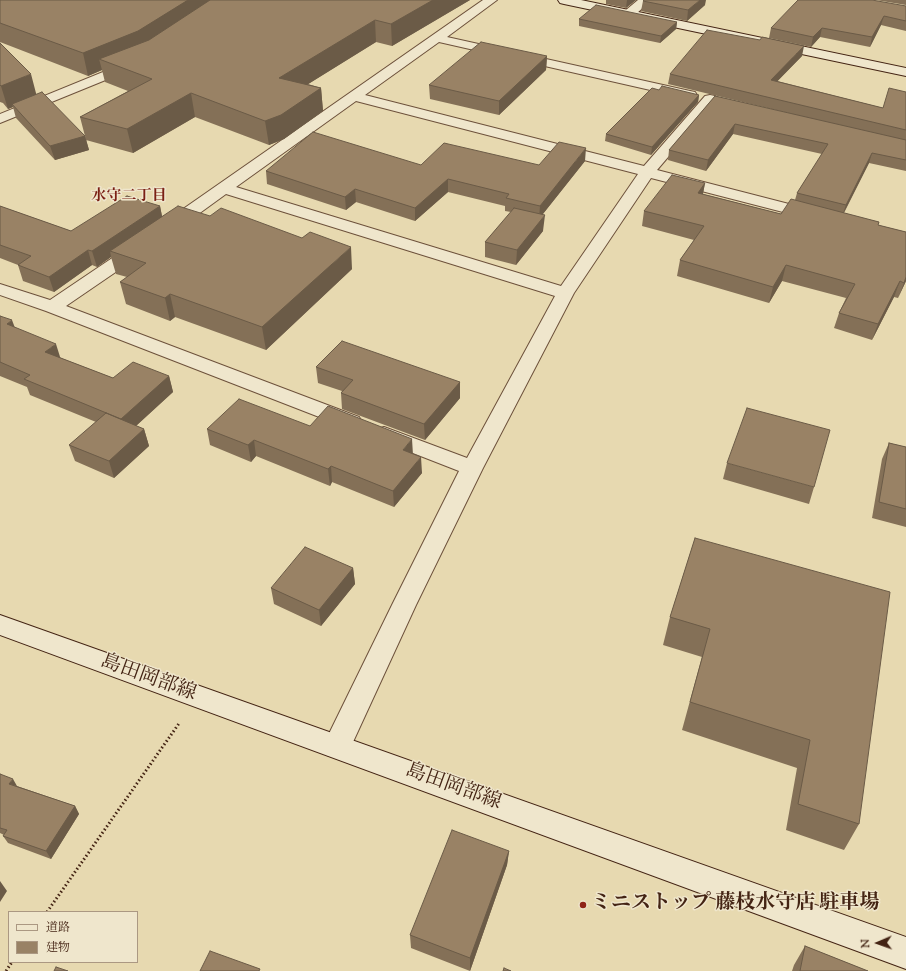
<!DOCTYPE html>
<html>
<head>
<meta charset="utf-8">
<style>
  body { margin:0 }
  #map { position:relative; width:906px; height:971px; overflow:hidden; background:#e7d9b0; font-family:"Sorts Mill Goudy","Noto Serif JP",serif }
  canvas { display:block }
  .legend { position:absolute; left:8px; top:911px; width:130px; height:52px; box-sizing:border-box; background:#efe6cc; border:1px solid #ab9882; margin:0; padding:5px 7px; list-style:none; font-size:12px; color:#442414 }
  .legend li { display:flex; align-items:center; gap:8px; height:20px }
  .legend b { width:20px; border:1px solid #ab9882 }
  .north { position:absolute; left:858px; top:923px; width:40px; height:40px; -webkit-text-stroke:3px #efe6cc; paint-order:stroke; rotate:268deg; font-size:11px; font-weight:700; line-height:16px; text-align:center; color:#442414 }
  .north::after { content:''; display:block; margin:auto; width:14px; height:18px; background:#442414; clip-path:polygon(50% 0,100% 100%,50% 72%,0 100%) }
</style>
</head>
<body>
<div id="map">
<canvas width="906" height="971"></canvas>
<ul class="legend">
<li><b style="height:5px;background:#efe6cc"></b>道路</li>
<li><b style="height:11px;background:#998265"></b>建物</li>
</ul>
<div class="north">N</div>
</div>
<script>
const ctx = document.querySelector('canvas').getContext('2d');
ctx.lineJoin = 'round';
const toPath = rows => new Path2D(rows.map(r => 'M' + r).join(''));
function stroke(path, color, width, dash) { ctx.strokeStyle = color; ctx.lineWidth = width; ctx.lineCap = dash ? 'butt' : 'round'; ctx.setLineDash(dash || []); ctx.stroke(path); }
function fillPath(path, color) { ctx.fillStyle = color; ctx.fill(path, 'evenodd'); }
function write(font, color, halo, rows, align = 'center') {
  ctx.font = font + ' "Sorts Mill Goudy","Noto Serif JP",serif'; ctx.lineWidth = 3; ctx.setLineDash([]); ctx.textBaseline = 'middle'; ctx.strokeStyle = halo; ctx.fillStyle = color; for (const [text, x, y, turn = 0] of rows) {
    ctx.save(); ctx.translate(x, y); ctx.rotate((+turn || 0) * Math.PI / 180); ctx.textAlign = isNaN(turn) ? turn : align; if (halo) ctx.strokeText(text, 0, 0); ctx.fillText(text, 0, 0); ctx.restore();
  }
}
const path = toPath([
  [47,912,180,722],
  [6,971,12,962]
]);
const street = toPath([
  [483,0,497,0,447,37,690,91,695,92,697,95,695,98,690,99,439,42,365,95,644,166,705,96,710,95,715,96,717,99,715,102,657,170,820,212,822,215,820,218,814,220,651,178,574,293,483,468,416,605,347,755,337,758,327,755,323,746,392,605,459,471,377,439,374,434,377,429,384,427,467,458,555,296,226,194,175,231,169,232,163,231,161,227,163,223,483,0],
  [356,101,638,174,561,286,236,187,356,101],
  [638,0,651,0,634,16,626,16,624,13,626,10,638,0],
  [130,61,135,62,137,65,135,68,0,123,0,114,130,61],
  [139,243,145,244,148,248,145,252,66,306,359,417,362,422,359,427,352,429,345,427,46,311,0,295,0,284,50,300,133,244,139,243]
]);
const secondary = toPath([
  [558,0,581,0,906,68,906,76,564,4,560,3,558,0],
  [0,615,906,937,906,969,0,635,0,615]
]);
const wall = toPath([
  [0,0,470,0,392,46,376,42,308,84,321,88,323,111,284,139,269,145,195,117,133,153,86,140,80,117,128,91,105,82,102,70,88,76,0,42],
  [606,0,636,0,626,8,606,4],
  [876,0,906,0,906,5],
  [643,1,705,5,687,21,641,11],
  [906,6,906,31,881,25,870,47,820,37,811,47,769,38,771,28],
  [579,19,677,22,676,29,660,43,579,26],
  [0,43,36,94,85,136,89,150,55,160,16,118,13,107,8,109,3,103,0,102],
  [547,56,546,70,499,115,430,99,429,85],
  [802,56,777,81,883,108,906,92,906,171,869,163,844,213,879,222,878,225,906,232,906,281,898,298,894,297,872,340,834,328,839,313,846,298,782,281,769,303,677,276,680,260,694,240,642,226,644,211,705,183,703,194,781,214,795,200,797,193,822,154,733,134,706,171,668,160,669,150,715,96,817,120,668,84,670,74],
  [659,90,699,95,698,102,651,155,605,141,606,134],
  [585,161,542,215,543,231,516,265,485,257,485,242,511,212,505,211,505,206,448,192,415,221,356,202,346,210,267,184,266,171,421,165,539,165],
  [0,206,71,231,160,206,162,216,352,269,266,350,175,317,170,321,126,304,120,282,127,277,116,274,111,257,97,267,92,265,54,292,23,281,18,265,0,258],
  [0,316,15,328,61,358,113,378,169,376,173,392,136,426,144,429,149,446,114,478,75,461,69,445,96,422,30,395,27,387,0,376],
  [316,367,460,382,460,398,425,440,342,409,341,393,342,391,318,383],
  [310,426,413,454,422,473,394,507,332,482,330,486,256,456,251,462,210,445,207,429],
  [889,443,906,447,906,527,872,518,882,459],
  [727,463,814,487,809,504,723,479],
  [695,538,859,824,844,850,786,830,797,768,682,730,702,657,663,645,670,617],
  [353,568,355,584,321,626,274,604,271,588],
  [0,774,17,786,75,806,79,814,51,859,8,843,3,836,4,835,0,833],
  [509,851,507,865,470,971,411,948,410,935],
  [805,946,868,971,792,971,794,965]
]);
const shadedWall = toPath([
  [188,0,225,0,142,54,99,59,102,70,88,76,83,53],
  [433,0,470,0,392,46,391,24],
  [627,0,636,0,626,8],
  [700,0,706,0,705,5,687,21,688,10],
  [884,16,881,25,870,47,872,37],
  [375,20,376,42,281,101,279,78],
  [677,22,676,29,660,43,661,36],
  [822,28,820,37,811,47,813,37],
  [804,46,802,56,769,90,771,80],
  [547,56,546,70,499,115,499,101],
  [31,74,37,97,12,104,13,107,8,109,1,86],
  [321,88,323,111,284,139,269,145,265,121],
  [191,93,195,117,133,153,127,129],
  [699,95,698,102,651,155,652,147],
  [735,124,733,134,706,171,708,160],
  [85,136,89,150,55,160,50,146],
  [586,148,585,161,539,219,540,206],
  [872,153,869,163,842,216,846,205],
  [448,179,448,192,415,221,415,208],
  [705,183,702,198,698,193],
  [355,189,356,202,346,210,345,197],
  [160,206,163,222,110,251,111,257,97,267,92,251],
  [545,215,543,231,516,265,517,250],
  [351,247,352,269,266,350,262,327],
  [88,250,92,265,54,292,49,277],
  [786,265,782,281,769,303,773,287],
  [906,277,906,281,898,298,904,283],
  [900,281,894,297,872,340,878,324],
  [170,294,175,317,170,321,165,298],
  [12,320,18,336,7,324],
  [56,344,61,360,45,352],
  [169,376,173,392,126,435,121,419],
  [460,382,460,398,425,440,424,424],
  [144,429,149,446,114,478,109,461],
  [412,439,413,455,403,450],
  [254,440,256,456,251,462,248,445],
  [421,457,422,473,394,507,393,491],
  [331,466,332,482,330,486,328,469],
  [353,568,355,584,321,626,319,610],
  [13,779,17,786,9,784],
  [75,806,79,814,51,859,46,851],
  [509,851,507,865,470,971,470,958],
  [0,881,7,891,0,902]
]);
const building = toPath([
  [0,0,188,0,138,31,83,53,0,23,0,0],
  [210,0,433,0,391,24,375,20,279,78,321,88,281,115,265,121,191,93,127,129,80,117,152,79,99,59,149,40,210,0],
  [644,0,700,0,688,10,643,1,644,0],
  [798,0,872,0,906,6,906,21,884,16,872,37,822,28,813,37,771,28,798,0],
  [596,5,677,22,661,36,579,19,596,5],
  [707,30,760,40,762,37,804,46,771,80,883,108,889,88,906,92,906,130,670,74,707,30],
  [481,42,547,56,499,101,429,85,481,42],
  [0,43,31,74,1,86,0,85,0,43],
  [662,86,699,95,652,147,606,134,652,88,659,90,662,86],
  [42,92,85,136,50,146,12,104,42,92],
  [715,96,906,140,906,160,872,153,846,205,797,193,828,144,735,124,708,160,669,150,715,96],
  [313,132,421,165,444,143,539,165,559,142,586,148,540,206,506,198,509,194,448,179,415,208,355,189,345,197,266,171,313,132],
  [672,175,705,183,698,193,781,214,791,199,879,222,878,225,906,232,906,277,904,283,900,281,878,324,839,313,855,284,786,265,773,287,680,260,704,226,644,211,672,175],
  [127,196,160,206,92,251,88,250,49,277,18,265,31,256,0,245,0,206,71,231,127,196],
  [178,206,210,216,221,208,302,238,310,232,351,247,262,327,170,294,165,298,120,282,146,263,110,251,178,206],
  [514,208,545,215,517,250,485,242,514,208],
  [0,316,12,320,7,324,56,344,45,352,113,378,133,362,169,376,121,419,24,379,30,375,0,362,0,316],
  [342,341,460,382,424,424,341,393,353,380,316,367,342,341],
  [239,399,310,426,328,406,412,439,403,450,421,457,393,491,331,466,328,469,254,440,248,445,207,429,239,399],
  [747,408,830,430,814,487,727,463,747,408],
  [106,413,144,429,109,461,69,445,106,413],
  [889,443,906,447,906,509,879,502,889,443],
  [695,538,890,592,859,824,798,804,810,740,690,702,710,629,670,617,695,538],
  [305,547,353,568,319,610,271,588,305,547],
  [0,774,13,779,9,784,75,806,46,851,3,836,7,830,0,828,0,774],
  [452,830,509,851,470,958,410,935,452,830],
  [805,946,868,971,800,971,805,946],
  [210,951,260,969,259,971,200,971,210,951],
  [56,967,68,971,54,971,56,967],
  [504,968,511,971,503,971,504,968]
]);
const markers = [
  [583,905,4,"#8f2418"]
];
const farNeighbourhoodnames = [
  ["水守二丁目",129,197]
];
const nearStreetnames = [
  ["島田岡部線",148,679,20],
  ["島田岡部線",453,788,20]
];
const nearPoinames = [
  ["ミニストップ 藤枝水守店 駐車場",591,905]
];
stroke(street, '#6d513b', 2);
stroke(secondary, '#442414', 2);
stroke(path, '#442414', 3, [1.5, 2.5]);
fillPath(street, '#efe6cc');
fillPath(secondary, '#efe6cc');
fillPath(wall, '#847057');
fillPath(shadedWall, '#6b5b47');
fillPath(building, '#998265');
stroke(building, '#6b5b47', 1);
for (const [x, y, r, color] of markers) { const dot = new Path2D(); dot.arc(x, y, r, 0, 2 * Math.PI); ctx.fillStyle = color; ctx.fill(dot); stroke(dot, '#efe6cc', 1.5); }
write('bold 15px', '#7a1f14', '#efe6cc', farNeighbourhoodnames);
write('20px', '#442414', '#efe6cc', nearStreetnames);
write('bold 20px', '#442414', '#efe6cc', nearPoinames, 'left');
</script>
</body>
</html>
